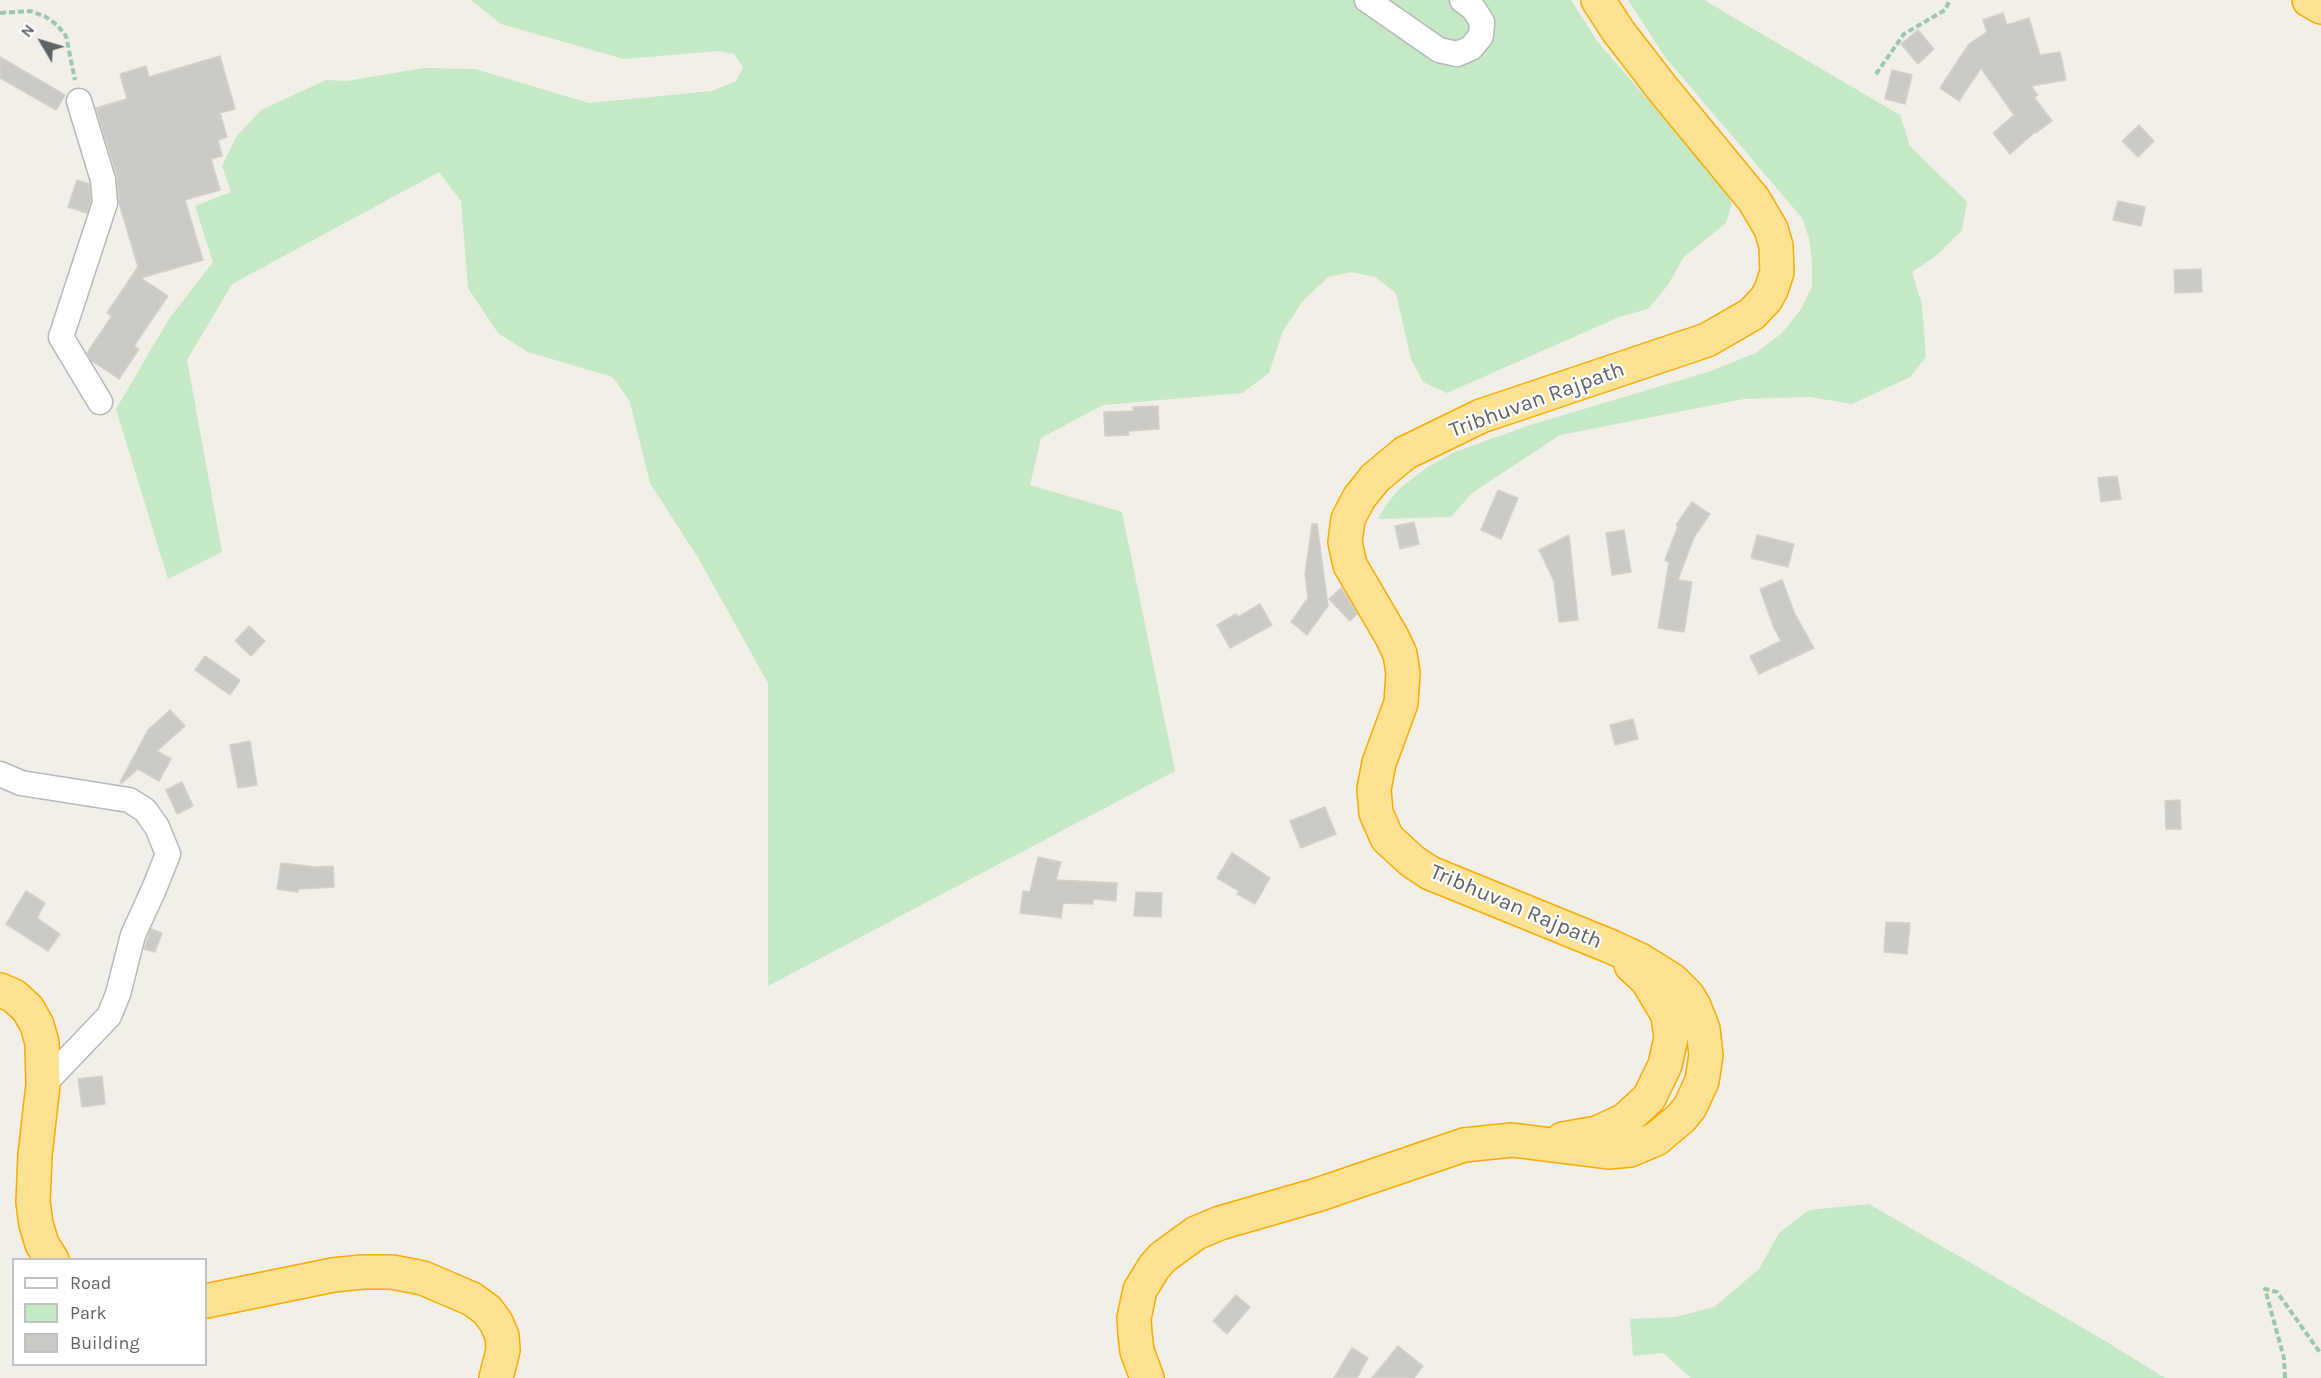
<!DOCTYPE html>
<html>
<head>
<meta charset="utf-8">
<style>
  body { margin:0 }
  #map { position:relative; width:2321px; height:1378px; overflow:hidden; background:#f1efe8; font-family:Karla,sans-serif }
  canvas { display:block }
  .legend { position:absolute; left:12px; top:1258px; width:195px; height:108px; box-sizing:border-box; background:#fff; border:2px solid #bfc1c3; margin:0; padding:8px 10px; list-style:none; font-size:18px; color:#5f6368 }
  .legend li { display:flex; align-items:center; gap:12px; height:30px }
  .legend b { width:30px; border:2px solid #bfc1c3 }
  .north { position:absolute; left:12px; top:12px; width:60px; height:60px; -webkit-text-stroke:4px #fff; paint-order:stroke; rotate:308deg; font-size:16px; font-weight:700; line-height:24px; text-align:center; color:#5f6368 }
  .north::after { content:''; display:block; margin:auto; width:21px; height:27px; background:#5f6368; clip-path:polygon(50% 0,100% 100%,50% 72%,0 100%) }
</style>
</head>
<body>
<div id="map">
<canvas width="2321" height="1378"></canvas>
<ul class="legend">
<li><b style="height:8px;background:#fff"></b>Road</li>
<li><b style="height:16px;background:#c5e8c5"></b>Park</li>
<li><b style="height:16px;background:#cccac5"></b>Building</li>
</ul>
<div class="north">N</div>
</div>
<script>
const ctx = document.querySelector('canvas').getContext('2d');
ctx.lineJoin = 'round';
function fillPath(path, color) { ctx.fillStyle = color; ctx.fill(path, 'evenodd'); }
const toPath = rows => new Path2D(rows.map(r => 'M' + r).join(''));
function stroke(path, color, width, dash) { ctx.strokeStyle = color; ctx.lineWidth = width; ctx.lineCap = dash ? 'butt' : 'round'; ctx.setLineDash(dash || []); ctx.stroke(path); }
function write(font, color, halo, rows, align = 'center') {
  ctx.font = font + ' Karla,sans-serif'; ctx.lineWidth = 4.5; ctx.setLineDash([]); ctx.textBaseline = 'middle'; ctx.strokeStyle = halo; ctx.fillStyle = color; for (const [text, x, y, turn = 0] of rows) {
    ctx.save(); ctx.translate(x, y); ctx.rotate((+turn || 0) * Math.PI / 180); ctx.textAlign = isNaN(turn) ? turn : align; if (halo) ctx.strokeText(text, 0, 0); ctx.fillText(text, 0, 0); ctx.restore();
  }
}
const green = toPath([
  [471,0,1571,0,1597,41,1709,170,1732,203,1726,223,1683,258,1668,285,1648,309,1619,317,1447,393,1423,382,1411,359,1396,293,1375,277,1351,272,1328,277,1302,302,1283,331,1269,373,1242,393,1103,405,1041,438,1030,485,1122,512,1175,771,768,986,768,683,700,561,650,483,630,402,613,377,528,352,498,333,468,288,461,201,439,172,232,284,187,360,222,552,168,579,116,409,169,319,213,262,195,206,231,192,222,166,236,137,261,110,326,80,347,81,424,68,475,69,589,103,712,91,736,81,743,67,734,54,717,51,624,59,501,24],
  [1628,0,1704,0,1900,115,1910,146,1967,202,1962,230,1936,256,1912,272,1922,305,1926,357,1910,377,1852,404,1810,397,1744,399,1560,435,1472,493,1451,517,1378,519,1386,505,1400,488,1426,468,1455,452,1530,425,1708,372,1756,353,1782,333,1801,309,1812,287,1812,261,1809,238,1802,218,1665,57],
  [1869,1204,2102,1339,2165,1378,1691,1378,1663,1353,1633,1356,1630,1319,1675,1317,1714,1307,1759,1269,1779,1233,1809,1210]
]);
const building = toPath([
  [2003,13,2007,25,2029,18,2040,55,2060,52,2066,80,2031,86,2038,95,2034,97,2052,121,2036,133,2035,132,2010,154,1993,133,2014,115,1981,68,1959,101,1940,88,1969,44,1987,32,1983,20,2003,13],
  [1918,30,1934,49,1918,64,1901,44,1918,30],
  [220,56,235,109,220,113,227,137,218,140,222,156,211,159,220,190,185,200,203,260,141,278,168,296,134,346,139,349,119,379,92,361,87,353,112,316,107,313,138,267,119,203,117,176,96,108,127,99,120,74,146,66,149,77,220,56],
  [0,57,65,95,56,110,0,78,0,57],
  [1892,70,1912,75,1905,104,1885,99,1892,70],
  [2139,125,2154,141,2138,157,2122,141,2139,125],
  [77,180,89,184,91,201,87,213,68,207,77,180],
  [2118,201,2145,207,2141,226,2113,220,2118,201],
  [2201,269,2202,292,2175,293,2174,270,2201,269],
  [1158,406,1159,429,1128,431,1129,435,1105,436,1104,412,1134,411,1133,407,1158,406],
  [2117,476,2121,499,2101,502,2098,478,2117,476],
  [1498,490,1518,498,1501,539,1481,530,1498,490],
  [1692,502,1710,514,1694,537,1678,580,1692,582,1684,632,1658,628,1669,562,1665,560,1678,526,1676,525,1692,502],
  [1414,522,1419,544,1400,549,1395,526,1414,522],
  [1312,524,1317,524,1328,606,1307,635,1291,622,1308,598,1305,574,1312,524],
  [1624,530,1631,572,1612,575,1606,533,1624,530],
  [1569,535,1578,620,1559,622,1554,581,1539,550,1569,535],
  [1757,535,1794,544,1788,567,1751,558,1757,535],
  [1782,580,1795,614,1814,648,1759,674,1750,656,1781,641,1774,628,1760,589,1782,580],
  [1341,588,1357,614,1350,621,1329,599,1341,588],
  [1260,604,1272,625,1230,648,1217,625,1236,614,1238,617,1260,604],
  [249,626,265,641,251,656,235,641,249,626],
  [205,656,240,680,230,695,195,670,205,656],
  [170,710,185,726,157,751,171,759,159,781,138,769,122,783,120,782,148,730,170,710],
  [1633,719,1638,739,1615,745,1610,725,1633,719],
  [250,741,257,785,238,788,230,745,250,741],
  [182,782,193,806,177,814,166,790,182,782],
  [2180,800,2181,829,2166,829,2165,801,2180,800],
  [1325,807,1336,834,1301,848,1290,821,1325,807],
  [1232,853,1270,878,1255,904,1237,894,1239,891,1217,878,1232,853],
  [1038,857,1061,862,1056,880,1117,883,1116,901,1093,899,1093,904,1063,903,1061,918,1020,913,1023,891,1030,892,1038,857],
  [281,863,315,867,333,866,334,887,298,889,298,892,277,889,281,863],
  [26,891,45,903,37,918,60,934,48,951,6,924,26,891],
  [1136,892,1162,893,1161,917,1134,916,1136,892],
  [1886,922,1910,923,1907,954,1884,952,1886,922],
  [151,929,162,933,155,952,144,949,151,929],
  [102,1076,105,1104,82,1107,78,1079,102,1076],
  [1236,1295,1250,1307,1227,1334,1213,1321,1236,1295],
  [1398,1346,1423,1366,1414,1378,1372,1378,1398,1346],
  [1352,1348,1368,1358,1357,1378,1334,1378,1352,1348]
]);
const path = toPath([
  [0,13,31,11,46,17,57,25,66,36,75,80],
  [1876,74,1904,34,1945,10,1950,0],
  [2285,1378,2284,1358,2265,1289,2277,1292,2321,1354]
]);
const minor = toPath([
  [1367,0,1439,50,1457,54,1471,48,1481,36,1482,22,1473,8,1462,0],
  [79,101,103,180,105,203,61,337,100,402],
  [0,774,21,783,129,800,145,810,157,827,168,854,154,889,133,935,118,994,109,1016,43,1085]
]);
const highway = toPath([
  [2309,0,2321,7],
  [0,990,14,996,28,1009,37,1025,42,1043,43,1085,35,1155,33,1202,36,1224,42,1244,52,1260],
  [1563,1139,1597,1133,1625,1120,1649,1098,1665,1065,1671,1038,1668,1015,1647,980,1631,965],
  [206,1301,333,1275,362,1272,392,1272,423,1278,472,1299,487,1310,496,1322,502,1336,503,1350,496,1378],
  [1147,1378,1137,1351,1135,1334,1134,1318,1140,1290,1154,1267,1163,1257,1196,1233,1220,1223,1317,1195,1464,1145,1512,1140,1608,1152,1630,1150,1656,1139,1681,1118,1690,1107,1702,1081,1706,1055,1703,1029,1694,1006,1688,996,1672,980,1640,960,1612,947,1430,873,1412,861,1387,838,1376,813,1374,789,1379,763,1401,703,1403,673,1400,654,1392,637,1350,565,1345,542,1348,519,1359,498,1375,478,1405,453,1481,416,1707,340,1752,314,1766,299,1771,290,1777,272,1776,246,1771,229,1754,200,1662,88,1618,31,1598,0]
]);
const streetNames = [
  ["Tribhuvan Rajpath",1537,400,-20],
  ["Tribhuvan Rajpath",1516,907,23]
];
fillPath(green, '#c5e8c5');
fillPath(building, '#cccac5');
stroke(building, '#d6d1c6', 1.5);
stroke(minor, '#b5b8bc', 27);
stroke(highway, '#f9ab00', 36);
stroke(path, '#9cc7a9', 4, [6, 3]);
stroke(minor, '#fff', 24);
stroke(highway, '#fde293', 33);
write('22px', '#5f6368', '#fff', streetNames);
</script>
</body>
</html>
